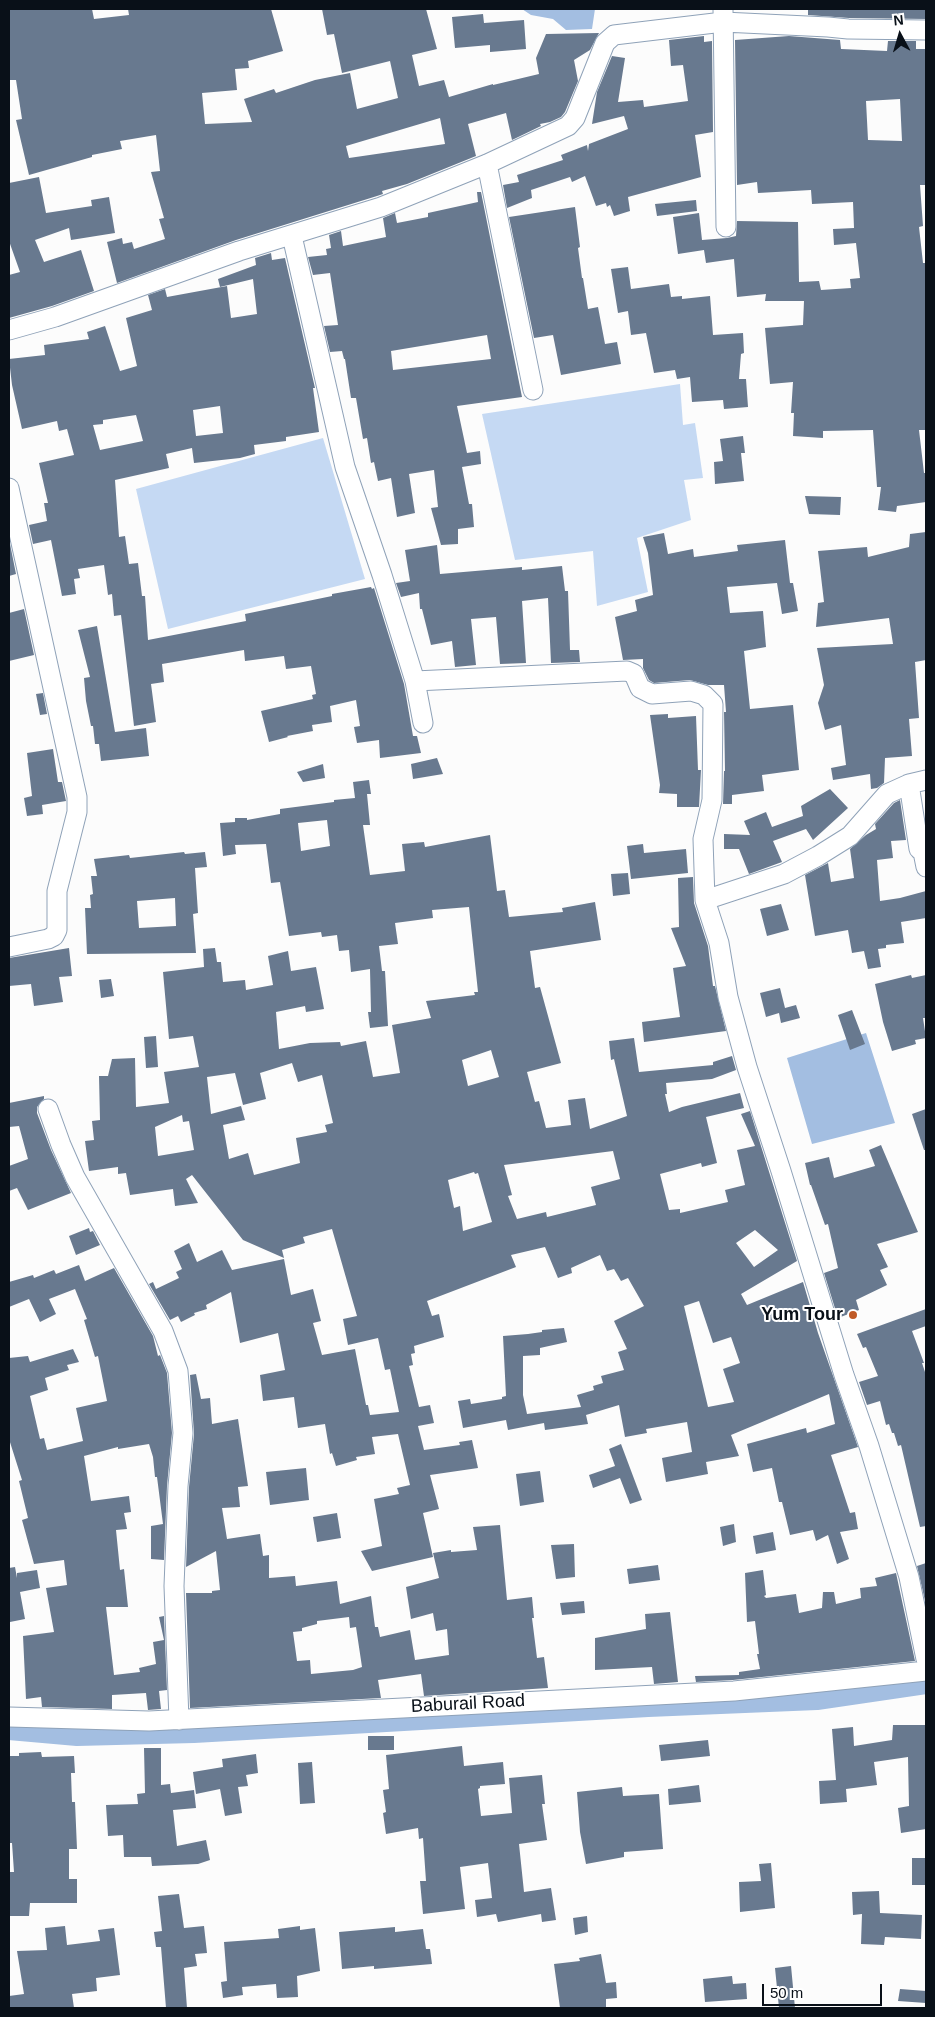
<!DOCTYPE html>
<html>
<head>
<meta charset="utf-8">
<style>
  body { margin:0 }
  #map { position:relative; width:935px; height:2017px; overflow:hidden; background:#fcfcfc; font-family:Helvetica,sans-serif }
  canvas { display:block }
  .frame { position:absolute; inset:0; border:10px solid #091018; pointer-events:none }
  .north { position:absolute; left:875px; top:10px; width:50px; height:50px; -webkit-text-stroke:4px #fff; paint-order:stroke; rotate:354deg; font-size:14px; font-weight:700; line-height:20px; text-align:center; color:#091018 }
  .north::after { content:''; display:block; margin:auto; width:18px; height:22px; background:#091018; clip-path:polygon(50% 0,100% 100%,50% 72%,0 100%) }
  .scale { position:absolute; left:762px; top:1984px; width:120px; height:22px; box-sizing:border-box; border:2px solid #091018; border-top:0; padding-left:6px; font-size:15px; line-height:18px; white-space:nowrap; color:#091018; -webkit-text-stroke:4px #fff; paint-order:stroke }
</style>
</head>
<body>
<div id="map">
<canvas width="935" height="2017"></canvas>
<div class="frame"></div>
<div class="north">N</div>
<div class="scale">50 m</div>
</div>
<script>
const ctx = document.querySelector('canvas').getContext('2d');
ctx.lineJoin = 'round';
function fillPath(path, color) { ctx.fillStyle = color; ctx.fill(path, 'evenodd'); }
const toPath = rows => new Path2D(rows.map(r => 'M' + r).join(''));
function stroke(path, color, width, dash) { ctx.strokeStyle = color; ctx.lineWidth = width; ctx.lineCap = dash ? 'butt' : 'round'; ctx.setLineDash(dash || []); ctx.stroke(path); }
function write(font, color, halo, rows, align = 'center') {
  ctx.font = font + ' Helvetica,sans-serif'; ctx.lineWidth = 4; ctx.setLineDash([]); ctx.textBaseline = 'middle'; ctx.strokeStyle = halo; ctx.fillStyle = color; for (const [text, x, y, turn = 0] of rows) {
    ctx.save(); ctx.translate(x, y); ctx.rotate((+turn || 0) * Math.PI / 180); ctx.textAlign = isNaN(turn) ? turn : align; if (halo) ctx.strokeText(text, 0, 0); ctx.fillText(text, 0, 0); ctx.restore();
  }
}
const green = toPath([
  [680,384,683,425,695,423,703,478,684,480,691,520,637,538,648,592,597,606,593,551,515,560,482,414],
  [323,438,365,579,168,629,136,489]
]);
const water = toPath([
  [522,9,595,9,592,29,566,30,553,19,531,15],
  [866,1033,895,1123,812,1144,787,1058]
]);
const canal = toPath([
  [9,1731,77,1737,194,1734,648,1708,817,1701,926,1685]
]);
const building = toPath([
  [9,9,92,9,94,19,129,15,128,9,271,9,283,51,248,61,249,68,235,69,237,90,202,93,205,124,252,122,244,99,274,89,276,93,315,80,350,73,357,109,398,98,390,61,342,73,334,34,327,35,322,9,426,9,437,49,412,55,419,86,444,80,449,97,493,84,493,85,539,74,536,58,546,34,599,33,590,50,574,60,578,81,565,112,561,117,550,122,540,124,541,126,512,140,506,113,468,124,476,156,407,184,382,191,383,194,377,196,236,240,117,283,107,242,122,238,123,244,132,242,134,249,165,239,159,219,164,218,151,172,160,171,156,135,120,141,122,149,92,155,92,157,29,175,16,120,22,119,16,80,9,80],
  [440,118,445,144,349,158,346,146],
  [808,9,926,9,926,19,849,18,808,15],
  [483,14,484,23,524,20,526,49,490,52,490,45,455,48,452,17],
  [704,36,704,42,712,41,713,132,695,135,701,177,628,197,630,211,614,216,610,205,607,207,606,203,596,206,585,176,572,182,570,177,531,190,532,198,507,208,503,185,519,182,517,175,563,160,561,155,587,145,588,151,589,144,628,129,624,116,592,124,597,92,612,56,625,58,618,102,643,100,644,107,688,101,683,65,671,66,669,40],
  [789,36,840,40,841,49,887,51,888,41,916,41,916,49,926,49,926,185,920,185,923,226,919,227,923,263,926,263,926,430,919,430,924,473,926,473,926,502,897,506,896,512,878,510,881,487,877,487,873,430,823,431,823,438,793,436,794,413,791,413,793,382,770,384,765,328,803,325,804,301,765,301,766,294,737,297,734,259,706,263,704,250,678,254,673,217,699,213,702,240,727,238,736,236,737,221,798,222,799,282,819,281,821,290,851,288,850,279,860,278,856,243,834,245,833,229,854,228,853,202,812,204,811,190,758,193,757,182,737,185,735,40],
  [900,99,902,141,868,140,866,101],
  [39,177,46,213,92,206,91,200,109,197,115,233,71,240,69,228,35,240,44,262,81,250,94,291,52,306,9,318,9,275,20,272,9,241,9,183],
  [477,192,481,192,522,397,457,406,467,453,480,451,481,464,462,467,469,504,472,504,474,527,458,529,458,544,441,545,431,508,438,507,434,470,409,474,415,513,397,517,391,478,378,481,374,462,371,463,367,438,363,439,356,398,351,398,345,359,344,359,342,351,330,352,324,326,338,325,330,273,313,275,308,257,327,255,326,249,331,248,329,235,341,231,343,246,386,237,383,218,395,213,397,223,428,217,428,213,478,202],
  [487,335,491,359,393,370,391,351],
  [696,200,697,211,657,216,655,204],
  [575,207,580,247,578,248,582,278,583,278,588,309,598,307,605,344,617,342,621,364,561,375,553,335,534,338,509,217],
  [271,253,272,260,285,258,315,388,313,388,319,432,286,437,286,441,254,445,255,454,240,458,194,463,192,448,166,454,169,468,115,480,119,537,125,536,129,564,138,563,142,596,145,596,148,640,246,621,245,614,332,596,332,594,371,587,372,589,374,588,404,684,413,736,417,736,421,753,380,758,379,740,357,743,354,727,360,726,356,700,330,706,332,722,312,725,313,731,287,736,288,737,269,742,261,711,313,699,312,695,316,694,311,666,286,669,284,656,245,661,244,650,162,664,164,682,151,684,156,722,134,726,121,615,114,616,112,594,108,595,104,565,78,569,80,578,74,579,76,594,62,596,51,540,33,544,29,525,47,521,44,503,48,503,39,463,74,455,67,429,59,431,57,421,22,429,12,385,9,359,45,355,44,345,89,339,87,332,105,326,120,371,137,366,126,318,152,310,148,295,165,289,167,297,227,286,231,318,257,314,253,279,220,287,218,279,256,265,255,258],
  [220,406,223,433,196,436,193,410],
  [136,415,143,441,100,450,93,425,103,424,103,420],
  [628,267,631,289,669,284,671,297,682,296,682,299,710,296,713,335,743,333,744,353,741,354,739,379,746,379,748,407,724,409,723,400,692,402,690,377,677,379,675,370,654,373,646,333,631,335,628,311,618,313,611,269],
  [743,436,745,453,741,453,744,481,715,484,714,462,723,461,720,439],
  [805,496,841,497,840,515,809,514],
  [926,532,926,660,915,662,919,718,909,719,912,756,885,758,884,783,877,788,871,789,870,774,833,780,831,768,846,765,841,725,825,730,818,703,824,685,817,648,893,644,889,618,816,627,818,603,824,602,818,551,867,547,868,557,909,547,910,534],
  [664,533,668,554,693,549,694,557,738,551,737,545,785,540,790,583,793,583,798,611,782,614,777,583,727,587,730,613,763,611,766,647,744,651,750,709,793,705,799,770,762,775,764,791,732,795,732,804,723,804,724,771,725,771,724,712,726,712,724,685,708,685,690,680,654,683,649,680,643,668,643,659,623,660,615,617,637,611,635,600,653,595,648,553,643,537],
  [9,539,16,574,9,576],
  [437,545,440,574,522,567,522,570,562,566,565,591,568,591,570,650,579,650,580,662,551,663,548,598,522,601,526,663,500,664,496,617,471,619,476,665,455,667,452,641,431,645,422,609,420,609,419,593,401,597,396,583,410,581,405,550],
  [24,609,34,655,9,661,9,613],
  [97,626,115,732,146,728,149,756,101,761,99,744,95,744,93,726,91,726,86,701,84,678,90,677,78,630],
  [43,693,47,714,40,715,36,694],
  [668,714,668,718,696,716,698,770,701,770,699,807,677,807,677,794,659,793,660,785,650,715],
  [53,749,58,782,62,782,66,801,42,805,43,814,27,816,24,798,32,796,27,753],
  [437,758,443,774,413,779,411,764],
  [323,764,325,778,303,782,297,772],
  [369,780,371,794,367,794,370,825,363,825,370,875,405,871,402,844,424,842,425,847,490,835,497,891,505,890,509,917,563,912,562,908,595,902,601,940,530,951,535,988,540,987,561,1063,527,1072,535,1102,539,1101,546,1128,571,1125,568,1100,585,1098,590,1129,627,1116,614,1059,611,1060,609,1041,634,1038,639,1072,713,1065,713,1062,732,1056,736,1070,712,1079,666,1083,667,1094,665,1094,669,1112,682,1107,740,1093,744,1108,706,1117,717,1163,702,1167,701,1163,660,1174,669,1210,680,1209,680,1213,728,1202,725,1190,745,1185,737,1150,755,1146,741,1114,750,1111,797,1261,741,1294,747,1305,803,1282,818,1333,858,1447,831,1455,850,1513,855,1512,858,1529,840,1532,849,1559,837,1564,828,1535,816,1541,813,1530,790,1535,782,1502,779,1502,772,1468,753,1472,747,1444,806,1428,807,1433,835,1424,829,1394,731,1435,739,1456,706,1462,708,1474,666,1482,662,1458,692,1452,687,1422,646,1429,647,1433,625,1437,619,1405,586,1415,588,1424,545,1430,544,1423,508,1430,506,1420,463,1428,458,1401,470,1399,471,1404,502,1399,502,1397,506,1396,503,1336,528,1334,542,1332,542,1330,564,1328,567,1342,540,1348,540,1355,523,1356,523,1395,527,1414,581,1407,577,1395,594,1390,593,1386,603,1383,601,1376,624,1370,618,1352,627,1349,614,1321,644,1306,628,1278,621,1281,614,1269,607,1271,600,1255,571,1268,572,1273,558,1278,545,1247,511,1255,516,1267,427,1301,432,1316,439,1314,444,1337,414,1346,415,1353,411,1354,413,1365,409,1366,419,1407,430,1405,434,1423,418,1426,424,1450,460,1445,459,1442,472,1440,478,1468,430,1475,439,1509,423,1513,433,1557,372,1571,361,1551,382,1546,374,1499,399,1494,397,1488,410,1485,398,1434,372,1437,375,1454,356,1457,357,1460,336,1466,332,1453,330,1454,325,1424,298,1428,294,1397,263,1401,260,1375,285,1370,278,1333,240,1343,231,1292,206,1305,207,1309,194,1313,195,1315,181,1322,178,1316,170,1320,149,1284,153,1282,156,1289,179,1278,176,1272,182,1269,174,1251,189,1243,197,1262,222,1250,232,1270,284,1259,291,1295,313,1289,321,1321,313,1323,322,1355,355,1349,366,1405,368,1405,370,1415,399,1412,390,1369,385,1370,378,1338,348,1345,343,1319,357,1316,332,1229,303,1237,305,1243,282,1250,284,1258,243,1240,192,1175,186,1179,198,1203,175,1206,173,1189,130,1195,126,1173,118,1174,118,1167,89,1171,85,1141,94,1140,92,1121,100,1120,99,1076,108,1076,112,1059,135,1058,136,1107,169,1103,164,1072,199,1067,193,1036,169,1039,163,972,204,967,203,949,215,948,217,962,221,962,223,982,245,980,246,990,273,985,268,956,288,951,291,971,316,967,324,1009,306,1012,305,1006,276,1012,279,1049,310,1043,340,1042,341,1046,366,1041,373,1077,400,1073,392,1025,431,1018,426,1001,475,995,474,992,478,992,469,907,432,910,433,918,395,923,398,944,379,946,382,971,385,971,388,1026,370,1028,368,1012,371,1012,370,969,351,972,349,950,339,951,337,935,322,937,321,932,289,936,280,882,271,883,266,844,235,845,236,854,223,856,220,823,235,822,235,818,247,818,247,820,280,814,280,809,334,802,334,800,355,798,353,782],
  [327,820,330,846,301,851,298,823],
  [491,1050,499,1077,468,1086,462,1060],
  [292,1063,298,1082,322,1075,333,1123,325,1125,327,1132,296,1138,300,1163,254,1175,248,1153,229,1159,223,1125,245,1120,241,1106,211,1114,207,1077,235,1073,243,1105,266,1099,260,1073],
  [182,1115,183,1122,189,1121,194,1150,158,1156,155,1127],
  [613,1151,620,1179,591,1187,596,1205,547,1217,546,1212,517,1219,508,1196,512,1195,504,1165],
  [474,1172,475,1174,478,1173,492,1222,463,1231,460,1206,454,1208,448,1180],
  [755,1230,778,1250,754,1267,736,1243],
  [699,1301,713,1343,731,1337,740,1363,723,1369,734,1402,708,1407,684,1306],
  [830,789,848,808,813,840,806,829,773,841,782,862,749,874,739,849,724,849,724,834,750,835,744,821,766,812,772,827,803,816,801,806],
  [900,800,906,840,891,841,893,858,877,860,880,901,900,898,926,891,926,918,901,922,904,943,886,945,886,948,878,949,881,967,868,969,864,951,852,953,848,930,815,936,805,875,828,863,831,882,854,878,850,849,866,835,876,829,875,824,894,803],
  [643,844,644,853,686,849,688,873,631,879,627,846],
  [184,852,185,854,205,852,207,867,195,868,198,913,193,914,196,953,87,954,85,908,91,908,90,895,93,894,91,876,97,876,94,859,129,855,130,858],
  [175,898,176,926,139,928,137,901],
  [628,873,630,894,613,896,611,874],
  [693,877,694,903,708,946,713,986,715,986,726,1031,644,1042,642,1022,680,1017,673,968,686,966,671,928,679,927,678,878],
  [781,904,789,930,767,936,760,909],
  [69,948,72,976,59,977,63,1002,34,1006,31,984,9,986,9,958],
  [911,975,912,978,926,975,926,1018,923,1018,926,1038,915,1040,916,1044,892,1051,883,1022,875,984],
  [111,979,114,996,101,998,99,980],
  [780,988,785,1008,796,1005,800,1018,781,1023,779,1013,766,1017,760,993],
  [852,1010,865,1044,850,1050,838,1015],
  [156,1036,158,1067,146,1068,144,1037],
  [44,1096,44,1099,37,1107,37,1113,51,1150,71,1193,28,1210,17,1188,9,1191,9,1166,28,1159,19,1126,9,1127,9,1103],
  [926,1109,926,1150,924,1150,912,1114],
  [881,1145,918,1232,877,1244,888,1267,880,1270,887,1285,856,1300,859,1310,838,1318,824,1273,838,1268,828,1224,825,1225,811,1185,810,1185,805,1163,829,1157,834,1178,875,1166,869,1150],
  [89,1228,90,1232,93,1231,100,1245,76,1255,69,1236],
  [79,1265,85,1281,114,1268,153,1336,158,1356,160,1355,167,1373,172,1433,167,1486,164,1560,151,1559,151,1526,163,1524,157,1477,155,1477,153,1457,149,1444,118,1449,118,1447,84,1456,91,1501,129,1496,131,1512,124,1513,127,1529,116,1530,120,1570,124,1569,128,1607,106,1607,114,1675,140,1672,139,1668,156,1664,153,1642,164,1640,159,1617,164,1616,167,1690,159,1691,161,1709,148,1710,146,1693,112,1695,112,1709,42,1707,41,1697,26,1699,23,1636,54,1632,46,1588,67,1585,64,1560,34,1564,22,1520,28,1518,19,1481,22,1480,9,1439,9,1358,28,1356,30,1362,73,1349,79,1362,67,1365,69,1370,45,1378,48,1390,30,1396,40,1439,44,1438,47,1450,83,1441,76,1408,107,1401,98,1356,95,1357,84,1320,87,1319,75,1289,49,1299,56,1314,40,1322,29,1299,9,1307,9,1282,33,1275,34,1278,54,1270,56,1274],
  [926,1309,926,1326,912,1331,924,1363,922,1363,926,1375,926,1526,920,1527,901,1445,898,1446,894,1433,892,1433,889,1424,886,1425,880,1401,867,1405,859,1382,878,1376,866,1347,863,1348,857,1334],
  [196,1374,201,1399,210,1398,212,1424,238,1419,248,1486,238,1487,240,1507,222,1508,227,1539,260,1534,263,1556,269,1555,269,1578,295,1576,296,1586,337,1581,340,1604,371,1596,375,1627,378,1627,380,1637,410,1630,415,1660,449,1655,447,1629,436,1631,433,1613,411,1619,406,1587,439,1578,433,1553,451,1550,451,1552,477,1550,473,1527,500,1525,507,1600,532,1597,534,1618,532,1618,537,1658,544,1657,548,1688,424,1696,421,1674,378,1680,381,1698,190,1708,186,1593,212,1593,212,1591,220,1590,216,1551,186,1567,189,1487,194,1434,190,1375],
  [349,1617,350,1628,356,1627,362,1667,353,1670,311,1674,310,1660,297,1661,293,1632,302,1631,302,1628,317,1624,317,1621],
  [621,1444,642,1500,630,1504,620,1478,593,1488,589,1475,615,1466,609,1449],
  [306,1468,309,1500,270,1505,266,1472],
  [540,1471,544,1502,520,1506,516,1474],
  [337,1513,341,1538,317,1542,313,1517],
  [734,1524,736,1542,723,1546,720,1527],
  [773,1532,776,1550,756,1554,753,1536],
  [574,1544,575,1577,556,1579,551,1545],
  [926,1563,926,1605,917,1566],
  [658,1565,660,1580,629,1584,627,1569],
  [15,1567,17,1578,17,1573,37,1570,40,1588,20,1592,25,1619,10,1622,9,1568],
  [763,1570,766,1595,764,1596,766,1598,796,1594,799,1613,822,1608,823,1592,834,1592,836,1604,861,1598,860,1588,877,1586,875,1578,896,1573,915,1661,733,1680,696,1682,695,1676,739,1675,739,1672,760,1669,757,1654,759,1654,755,1621,747,1622,745,1573],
  [584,1601,585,1613,562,1615,560,1603],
  [670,1612,678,1682,654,1684,652,1667,595,1670,595,1638,646,1629,645,1614],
  [893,1725,925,1725,926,1829,901,1833,898,1808,909,1806,908,1757,874,1762,877,1785,846,1789,847,1802,820,1804,819,1781,836,1780,832,1729,853,1727,854,1746,892,1740],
  [368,1736,394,1736,394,1750,368,1750],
  [708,1740,710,1756,661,1761,659,1745],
  [462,1746,464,1766,503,1762,505,1784,480,1786,480,1788,478,1789,481,1816,512,1813,509,1778,542,1775,545,1804,542,1804,547,1840,519,1844,524,1892,551,1888,556,1920,542,1922,541,1914,498,1922,496,1914,477,1917,475,1900,492,1898,488,1863,460,1867,465,1909,423,1914,420,1881,426,1881,423,1838,419,1839,418,1828,386,1834,383,1813,386,1812,383,1790,389,1789,386,1755],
  [144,1748,161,1748,161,1785,170,1784,171,1793,194,1790,196,1808,173,1810,177,1846,206,1840,210,1860,198,1864,152,1866,151,1857,124,1857,123,1835,108,1836,106,1805,138,1804,137,1794,145,1793],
  [41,1752,42,1757,74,1756,75,1773,71,1773,72,1802,75,1802,77,1849,69,1849,69,1879,77,1879,77,1903,30,1903,29,1916,9,1916,9,1872,14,1872,12,1843,9,1843,9,1756,19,1756,19,1753],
  [256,1754,258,1773,246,1775,248,1786,238,1787,242,1813,225,1816,220,1789,196,1794,193,1772,223,1767,222,1759],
  [312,1762,315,1803,300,1804,298,1763],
  [699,1785,701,1802,669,1805,668,1789],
  [622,1787,623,1796,659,1794,663,1849,624,1852,624,1857,586,1864,580,1832,577,1792],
  [912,1858,926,1858,926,1885,912,1885],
  [771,1863,775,1908,740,1912,739,1882,761,1881,759,1864],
  [879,1891,880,1913,922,1915,921,1939,885,1937,884,1945,861,1944,862,1914,853,1915,852,1892],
  [179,1894,184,1928,204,1926,207,1953,195,1954,197,1966,184,1968,187,2008,166,2008,161,1947,156,1947,154,1932,162,1931,158,1896],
  [587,1916,588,1932,575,1935,573,1918],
  [65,1926,67,1945,100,1941,98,1930,114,1928,120,1975,96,1978,97,1991,72,1994,74,2008,9,2008,9,1996,24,1994,17,1951,47,1950,45,1928],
  [300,1926,300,1930,315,1928,320,1971,297,1976,298,1997,277,1998,276,1984,242,1987,243,1995,223,1998,221,1982,227,1981,224,1942,279,1938,278,1929],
  [395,1927,395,1932,423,1929,426,1949,430,1949,432,1964,374,1969,374,1966,342,1969,339,1932],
  [601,1954,606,1983,616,1982,617,1998,606,1999,606,2008,560,2008,554,1964,580,1961,579,1958],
  [791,1966,795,2008,779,2008,775,1968],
  [732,1976,733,1984,746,1983,747,1999,705,2002,703,1979],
  [900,1989,926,1991,926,2003,898,2001]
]);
const minor = toPath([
  [723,9,726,227],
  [487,164,533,390],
  [292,236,345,467,382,575,415,681,423,723],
  [9,330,55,317,239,251,381,207,487,164,568,126,575,118,605,43,614,35,723,22,828,27,848,29,926,30],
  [9,488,77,797,77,812,57,891,57,930,54,936,48,939,9,947],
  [415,681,627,671,634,674,640,688,652,694,691,691,704,695,713,704,712,800,703,839,705,900],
  [926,780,909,784,887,794,850,836,818,856,784,874,705,900,719,943,728,997,747,1067,781,1171,844,1375,869,1446,909,1577,926,1659],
  [909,784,919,849,923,852,926,867],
  [48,1109,61,1145,75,1177,163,1331,178,1371,183,1433,178,1486,174,1586,179,1720],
  [9,1717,149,1721,734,1691,926,1671]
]);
const markers = [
  [853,1315,5,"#c05b28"]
];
const poiNames = [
  ["Yum Tour",843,1315]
];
const streetNames = [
  ["Baburail Road",468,1704,-3]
];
fillPath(green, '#c5d9f3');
fillPath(water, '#a3bee1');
stroke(canal, '#a3bee1', 18);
fillPath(building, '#68798f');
stroke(minor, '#8fa2b8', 21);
stroke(minor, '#fff', 19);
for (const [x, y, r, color] of markers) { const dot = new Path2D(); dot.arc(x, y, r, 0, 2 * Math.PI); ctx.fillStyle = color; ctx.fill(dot); stroke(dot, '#fff', 2); }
write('bold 18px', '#091018', '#fff', poiNames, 'right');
write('18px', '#091018', '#fff', streetNames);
</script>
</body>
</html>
